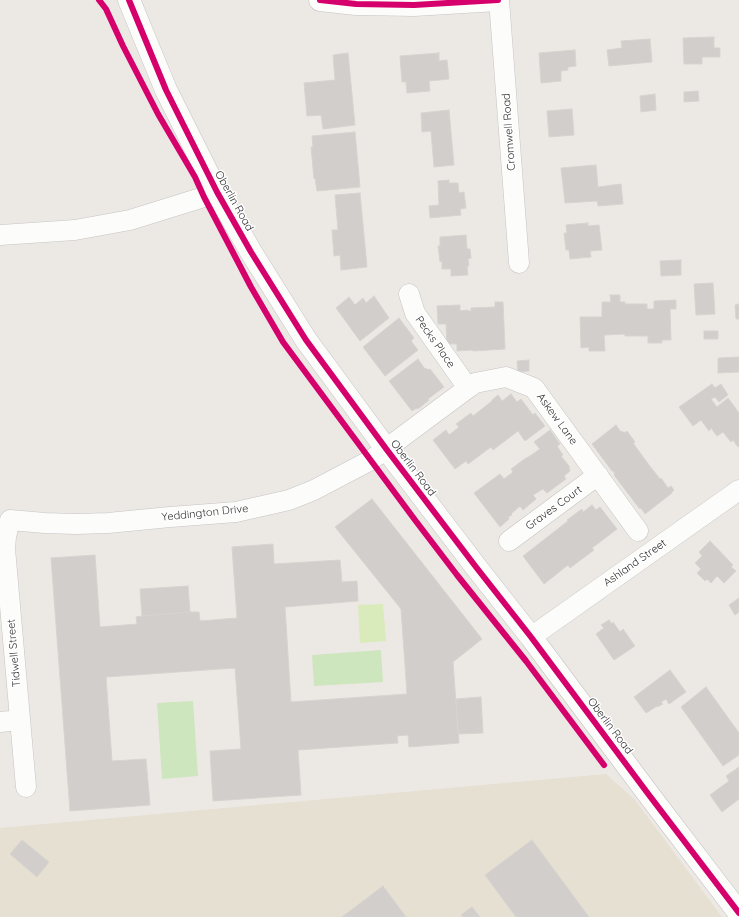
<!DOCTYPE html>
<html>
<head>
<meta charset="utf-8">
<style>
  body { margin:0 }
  canvas { display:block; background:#ece8e4 }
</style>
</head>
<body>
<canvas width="739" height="917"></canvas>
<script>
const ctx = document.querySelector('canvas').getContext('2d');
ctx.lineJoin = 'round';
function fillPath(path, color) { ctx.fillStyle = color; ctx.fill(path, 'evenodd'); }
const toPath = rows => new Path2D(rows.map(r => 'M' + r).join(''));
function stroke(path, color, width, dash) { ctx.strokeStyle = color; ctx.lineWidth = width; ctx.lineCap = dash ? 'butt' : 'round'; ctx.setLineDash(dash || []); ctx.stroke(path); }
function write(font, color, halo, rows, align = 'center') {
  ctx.font = font + ' Quicksand,sans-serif'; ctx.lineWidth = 3; ctx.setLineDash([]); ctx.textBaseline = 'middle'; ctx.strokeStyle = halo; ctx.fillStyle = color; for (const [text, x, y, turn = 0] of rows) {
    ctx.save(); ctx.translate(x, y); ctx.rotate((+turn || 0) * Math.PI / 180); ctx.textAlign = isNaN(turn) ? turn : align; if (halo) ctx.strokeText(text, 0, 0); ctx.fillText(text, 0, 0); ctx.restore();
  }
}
const education = toPath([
  [606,774,635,800,722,917,0,917,0,828]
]);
const green = toPath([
  [381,650,383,682,314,686,312,655],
  [193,701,198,776,162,779,157,703]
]);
const pitch = toPath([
  [383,604,386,641,360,643,358,605]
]);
const building = toPath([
  [714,37,714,48,720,48,720,57,702,57,702,64,684,64,683,38,714,37],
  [650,39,652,62,609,66,607,50,622,48,621,41,650,39],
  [575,50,576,66,568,67,568,70,561,71,561,81,541,83,539,53,575,50],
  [348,53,355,125,323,129,321,115,307,116,304,83,335,80,333,55,348,53],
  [439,53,439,61,447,60,449,79,429,81,430,91,407,93,406,82,402,82,400,56,439,53],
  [698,91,699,101,684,102,684,92,698,91],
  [655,94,656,110,641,112,640,96,655,94],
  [572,109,574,135,549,137,547,111,572,109],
  [449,110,454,165,434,167,431,131,422,132,421,113,449,110],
  [355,132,360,187,317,191,315,178,314,179,311,147,313,147,312,136,355,132],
  [596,165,598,187,621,184,623,204,598,206,597,201,565,203,561,168,596,165],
  [449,180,449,183,458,183,459,193,464,192,466,208,460,209,461,215,430,218,429,206,439,205,438,181,449,180],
  [360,193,367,267,341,270,340,255,334,256,332,230,338,230,335,195,360,193],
  [588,223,588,226,599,225,602,250,590,251,591,257,570,259,569,250,566,250,564,233,567,233,566,225,588,223],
  [466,235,467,249,470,249,471,258,468,259,469,266,467,266,468,275,451,276,451,269,442,269,442,261,440,262,438,246,440,246,440,237,466,235],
  [681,260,681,275,661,276,660,261,681,260],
  [713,283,715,314,696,315,694,284,713,283],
  [610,295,620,295,620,302,625,302,625,304,647,304,647,309,654,309,654,301,676,300,676,309,670,309,671,340,662,340,662,343,648,343,648,336,625,336,625,334,604,335,605,351,589,351,589,347,581,348,580,317,602,317,602,302,611,302,610,295],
  [374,296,389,318,360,341,336,308,349,297,355,305,363,298,366,303,374,296],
  [495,302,503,302,505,349,473,351,472,350,457,351,457,344,447,344,446,324,438,324,437,306,460,305,460,311,468,310,468,311,471,311,471,308,495,307,495,302],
  [739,304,739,319,736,319,735,305,739,304],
  [399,318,414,338,411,341,418,350,385,376,363,347,399,318],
  [704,331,718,331,718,339,704,339,704,331],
  [739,357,739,372,718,373,718,358,739,357],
  [418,359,425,369,426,368,428,370,430,369,444,387,428,399,429,400,418,409,417,408,412,411,389,381,418,359],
  [529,360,529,371,518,372,517,361,529,360],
  [712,384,715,388,721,384,728,395,719,402,715,397,711,399,717,407,728,398,739,413,739,446,738,447,733,440,731,442,723,432,717,436,711,428,709,431,701,420,693,426,679,407,712,384],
  [511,394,517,402,521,399,533,415,535,413,545,426,525,441,518,431,493,450,491,447,468,464,466,461,455,469,433,440,446,430,449,435,459,427,456,424,471,413,473,416,492,401,492,400,498,395,502,401,511,394],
  [616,425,621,432,622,431,624,433,627,431,635,442,633,443,649,465,660,479,661,478,668,488,671,486,674,490,672,492,672,493,645,514,641,508,640,509,636,504,623,487,614,475,615,474,613,471,612,471,592,444,616,425],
  [550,430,560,444,557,446,563,455,561,456,569,466,570,471,564,476,566,479,547,493,543,489,533,495,536,499,523,510,520,506,511,514,512,515,508,517,509,519,500,527,474,493,500,474,504,479,513,472,511,469,526,458,527,458,540,449,534,442,550,430],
  [372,499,482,639,453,662,459,743,409,747,408,735,397,736,398,743,298,750,301,795,213,801,210,751,241,749,235,668,106,677,112,761,146,759,150,805,70,811,51,558,95,555,100,627,137,624,136,617,142,616,190,612,199,612,200,621,237,618,232,547,273,544,274,564,340,560,342,582,357,581,358,601,285,607,291,702,407,694,401,609,335,527,372,499],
  [592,505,596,510,600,507,617,529,592,548,594,550,570,568,568,565,544,584,523,556,568,521,567,520,582,509,583,512,592,505],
  [710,541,733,565,731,567,736,571,724,583,717,576,711,583,707,579,705,581,697,573,701,569,695,563,702,556,699,552,710,541],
  [188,586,190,612,142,616,140,589,188,586],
  [739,598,739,612,735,615,729,605,739,598],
  [609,620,612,624,613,622,620,632,623,629,635,646,614,660,596,634,604,628,601,625,609,620],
  [670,670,686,692,669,704,666,699,661,702,663,704,657,707,657,706,646,713,634,697,670,670],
  [706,687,739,733,739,755,723,766,681,707,706,687],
  [481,697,483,733,458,734,456,699,481,697],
  [739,767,739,799,722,812,710,795,729,781,726,776,739,767],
  [22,840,49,862,37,877,10,854,22,840],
  [532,840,589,917,516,917,485,875,532,840],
  [383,886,406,917,342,917,383,886],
  [472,907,480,917,463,917,461,915,472,907]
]);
const street = toPath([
  [499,0,519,263],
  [0,235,75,230,130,220,204,197,217,192],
  [409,294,415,313,468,388],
  [509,541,598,475],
  [531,637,739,490],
  [0,722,20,720],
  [26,787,5,549,6,537,10,520,45,523,76,524,108,523,170,517,236,512,289,500,314,490,371,460,468,388,475,383,506,377,534,388,638,531]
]);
const secondary = toPath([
  [129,0,166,90,217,192,251,252,306,340,387,450,476,567,531,637,649,795,739,913],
  [320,0,356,4,414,5,498,0]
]);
const cycleway = toPath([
  [99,0,106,9,123,46,158,114,195,177,204,197,251,287,283,342,415,520,457,575,526,661,604,765],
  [129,0,166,90,217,192,251,252,306,340,387,450,476,567,531,637,649,795,739,913],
  [320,0,356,4,414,5,498,0]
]);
const streetNames = [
  ["Cromwell Road",509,132,-94],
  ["Oberlin Road",234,201,61],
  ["Pecks Place",435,342,55],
  ["Askew Lane",557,419,54],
  ["Oberlin Road",413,468,53],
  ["Graves Court",554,508,-36],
  ["Yeddington Drive",205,513,-6],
  ["Ashland Street",635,563,-35],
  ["Tidwell Street",14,653,-95],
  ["Oberlin Road",610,726,53]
];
fillPath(education, '#e6e0d3');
fillPath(green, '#cee6be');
fillPath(pitch, '#d9eabb');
fillPath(building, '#d1cecb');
stroke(building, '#d7d4d0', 1);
stroke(street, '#c5c4c5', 21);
stroke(secondary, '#c5c4c5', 23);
stroke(street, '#fcfcfb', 20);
stroke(secondary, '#fcfcfb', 22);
stroke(cycleway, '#d6006c', 6);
write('11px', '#2e2e2e', '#fff', streetNames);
</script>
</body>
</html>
